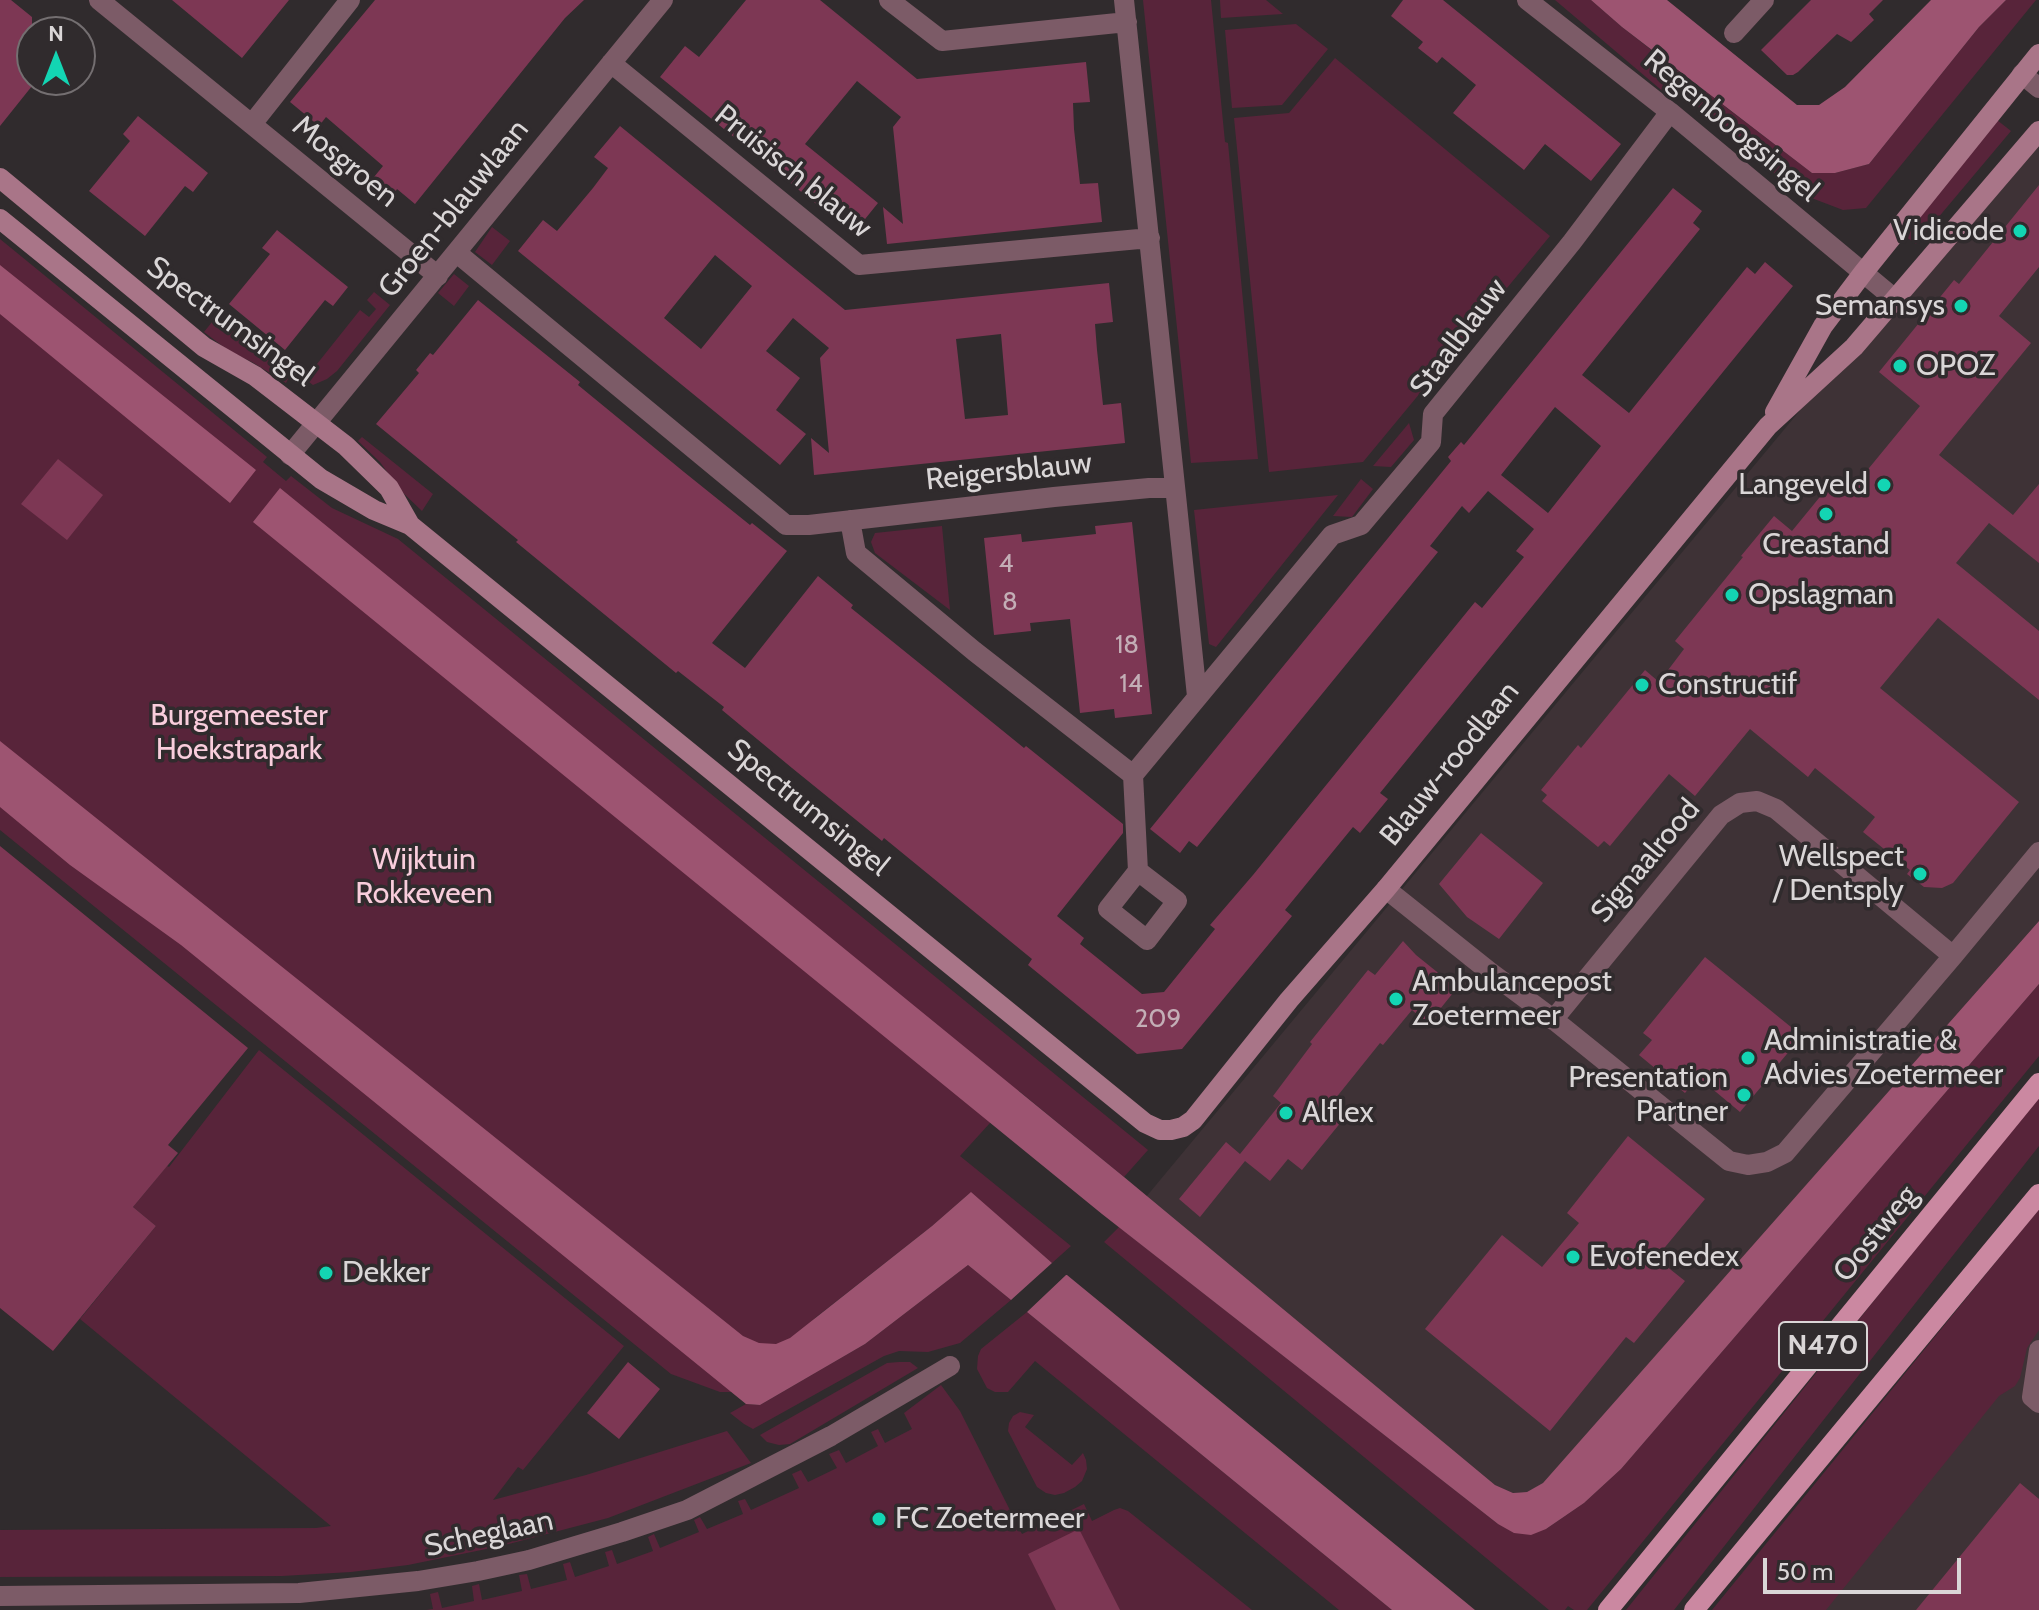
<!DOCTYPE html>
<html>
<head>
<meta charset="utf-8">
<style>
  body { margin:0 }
  #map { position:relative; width:2039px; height:1610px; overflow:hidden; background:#302b2d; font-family:Cabin,sans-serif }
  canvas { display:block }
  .north { position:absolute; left:16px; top:16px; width:80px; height:80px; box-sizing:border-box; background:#302b2d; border:2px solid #746f71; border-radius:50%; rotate:0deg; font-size:22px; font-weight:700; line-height:32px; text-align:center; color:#dad6d7 }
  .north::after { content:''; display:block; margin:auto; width:28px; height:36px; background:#13d5b3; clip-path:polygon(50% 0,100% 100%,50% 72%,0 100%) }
  .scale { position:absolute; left:1763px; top:1558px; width:198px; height:36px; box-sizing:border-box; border:4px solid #dad6d7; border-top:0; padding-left:10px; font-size:24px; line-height:28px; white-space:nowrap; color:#dad6d7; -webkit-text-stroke:6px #302b2d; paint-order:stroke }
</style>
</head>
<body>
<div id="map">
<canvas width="2039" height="1610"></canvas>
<div class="north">N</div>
<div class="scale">50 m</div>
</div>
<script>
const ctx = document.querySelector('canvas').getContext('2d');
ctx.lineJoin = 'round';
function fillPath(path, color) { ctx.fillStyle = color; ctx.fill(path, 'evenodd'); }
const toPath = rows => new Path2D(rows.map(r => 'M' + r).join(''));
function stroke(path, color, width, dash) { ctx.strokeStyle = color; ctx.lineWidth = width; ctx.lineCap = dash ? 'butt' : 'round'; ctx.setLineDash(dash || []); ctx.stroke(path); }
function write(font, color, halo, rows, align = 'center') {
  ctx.font = font + ' Cabin,sans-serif'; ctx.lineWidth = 7; ctx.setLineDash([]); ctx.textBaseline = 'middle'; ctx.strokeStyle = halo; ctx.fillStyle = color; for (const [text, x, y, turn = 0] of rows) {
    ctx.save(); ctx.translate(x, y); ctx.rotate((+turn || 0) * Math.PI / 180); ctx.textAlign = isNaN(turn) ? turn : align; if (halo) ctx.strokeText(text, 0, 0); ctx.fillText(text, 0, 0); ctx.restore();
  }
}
const built = toPath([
  [2039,123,2039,921,1543,1484,1527,1492,1513,1493,1495,1485,1146,1197],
  [2039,1263,2039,1610,1762,1610]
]);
const green = toPath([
  [1143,0,1211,0,1225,142,1228,143,1258,459,1191,463],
  [1220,0,1266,0,1283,14,1221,18],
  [1555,0,1591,0,1622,27,1682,74,1666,94],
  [2006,0,2036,0,1866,208,1843,210,1801,194,1772,172,1690,100,1706,92,1812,173,1835,173,1869,164,1979,27],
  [1296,24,1328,49,1282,105,1232,108,1225,30],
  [1335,58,1550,236,1363,462,1269,472,1234,118,1289,113],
  [1997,120,2011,131,1916,244,1902,234],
  [492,227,510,241,492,265,475,252],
  [0,239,267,457,263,462,286,481,291,476,332,508,398,539,1148,1150,1124,1177,1019,1091,960,1156,1071,1246,1052,1263,970,1193,932,1226,815,1318,747,1392,720,1392,671,1374,0,830],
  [454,274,469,286,454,306,438,293],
  [374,292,390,305,337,371,327,379,313,385,305,379,360,310,369,317,376,309,367,300],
  [216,317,289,377,286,383,252,362,230,352,204,332],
  [1409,423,1414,440,1391,467,1373,466],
  [362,437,433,494,422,511,399,489,380,462,358,441],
  [1361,479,1373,489,1352,517,1333,516],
  [1338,495,1216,647,1209,644,1194,510],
  [942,526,950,610,875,553,871,542,875,533],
  [2039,984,2039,1056,1587,1610,1574,1610,1568,1606,1565,1610,1549,1610,1104,1242,1119,1227,1498,1524,1546,1529,1584,1503,1621,1469],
  [259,1050,624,1346,523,1470,518,1467,493,1500,586,1475,727,1431,751,1463,608,1518,501,1546,408,1565,351,1572,282,1576,0,1577,0,1530,316,1528,331,1526,80,1319,156,1226,133,1207,167,1166,169,1167],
  [2039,1095,2039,1146,1674,1610,1626,1610],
  [2039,1209,2039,1330,2027,1348,2020,1378,2015,1386,1999,1396,1826,1610,1712,1610],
  [968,1265,1011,1300,960,1343,928,1352,899,1351,884,1356,753,1429,744,1424,730,1413,746,1404,760,1405,865,1344],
  [1027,1312,1392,1610,1339,1610,1035,1361,1008,1392,995,1392,987,1388,977,1369,978,1356,981,1349],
  [899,1362,910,1362,918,1368,790,1444,779,1445,767,1442,760,1435,887,1363],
  [941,1385,960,1411,1022,1534,1084,1504,1092,1521,1114,1510,1120,1508,1128,1511,1252,1610,426,1610,433,1609,430,1594,438,1592,442,1608,474,1601,472,1586,479,1584,482,1600,522,1591,519,1575,527,1574,531,1589,567,1580,563,1564,570,1562,575,1577,609,1566,605,1552,612,1550,617,1564,653,1551,648,1537,654,1534,660,1548,699,1532,694,1520,700,1517,707,1529,743,1514,738,1501,745,1499,751,1510,799,1488,792,1474,801,1470,808,1482,837,1468,829,1454,839,1450,846,1463,878,1446,871,1432,878,1429,885,1443,912,1429,904,1413],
  [1020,1412,1034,1415,1025,1427,1072,1465,1083,1453,1086,1460,1087,1469,1082,1481,1075,1487,1064,1493,1055,1495,1046,1493,1037,1487,1008,1431,1009,1423,1013,1416]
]);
const water = toPath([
  [1591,0,1667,0,1797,105,1819,105,1845,87,1931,0,2006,0,1979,27,1869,164,1835,173,1812,173,1622,27],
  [0,265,256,470,230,503,0,314],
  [280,488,1124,1177,1495,1485,1513,1493,1527,1492,1543,1483,2039,921,2039,984,1621,1469,1584,1503,1546,1529,1531,1535,1514,1533,1498,1524,1102,1214,253,522],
  [0,741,743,1336,759,1343,776,1344,790,1338,932,1226,971,1192,1052,1263,1011,1300,968,1265,865,1344,760,1405,746,1404,181,945,70,865,0,807],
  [1066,1275,1067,1275,1475,1610,1392,1610,1027,1312]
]);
const building = toPath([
  [0,0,11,0,32,17,32,86,0,126],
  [172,0,289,0,242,58],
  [375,0,584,0,565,18,415,204,397,189,394,194,374,177,383,166,326,117,319,126,290,102],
  [746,0,820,0,917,79,1086,62,1090,102,1073,103,1074,129,1080,184,1098,183,1102,222,887,244,883,207,903,224,893,127,901,117,857,81,805,144,878,203,853,234,660,77,685,46,699,57],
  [1403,0,1443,0,1621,144,1591,181,1545,144,1524,170,1453,113,1476,85,1442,57,1437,63,1418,48,1423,42,1391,16],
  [1811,0,1883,0,1869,14,1874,20,1851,42,1837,34,1798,72,1793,75,1787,75,1761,50],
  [138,116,208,173,193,192,185,186,145,236,89,191,130,141,123,134],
  [620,126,845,310,1109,283,1113,322,1095,324,1097,350,1103,405,1121,403,1125,443,814,475,811,438,829,453,820,358,829,348,793,318,766,351,800,378,776,410,806,434,780,465,518,251,543,220,557,231,593,188,608,168,594,157],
  [715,255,752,286,701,349,664,318],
  [1001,334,1008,415,965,419,956,339],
  [2039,185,2039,267,1999,316,2031,343,1939,455,2013,515,2039,484,2039,563,1989,523,1956,563,2039,631,2039,700,1938,618,1880,688,2019,802,1953,883,1942,888,1924,887,1907,874,1910,870,1863,832,1875,817,1815,768,1808,777,1750,729,1695,796,1669,774,1610,846,1604,841,1598,847,1542,801,1547,795,1541,790,1578,745,1581,748,1645,670,1659,682,1684,649,1675,641,1743,557,1741,556,1774,516,1792,531,1828,487,1833,490,1841,481,1851,490,1920,406,1879,372,1954,280,1959,284],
  [1673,188,1702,211,1693,223,1700,229,1582,375,1629,413,1747,267,1755,274,1765,262,1793,286,1380,793,1388,799,1360,833,1353,827,1285,910,1292,916,1182,1049,1137,1054,1028,965,1032,959,884,838,882,841,792,768,722,710,724,707,678,671,676,673,566,583,516,542,518,540,376,424,419,373,416,370,430,353,433,355,478,300,580,382,578,385,684,472,750,525,752,523,787,551,712,643,745,668,818,576,853,605,851,608,934,675,1024,748,1026,746,1123,824,1123,833,1057,916,1084,938,1080,944,1142,994,1164,992,1215,929,1210,925,1253,875,1475,602,1482,608,1524,557,1516,551,1534,529,1488,491,1469,513,1462,506,1430,546,1438,552,1197,847,1189,841,1180,853,1150,829,1451,461,1448,457,1461,442,1464,445],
  [1555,407,1601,446,1548,513,1501,475],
  [277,230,348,287,333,306,325,300,285,350,229,304,270,254,262,248],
  [58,459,103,495,67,540,21,504],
  [1132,522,1152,714,1115,718,1114,709,1080,713,1070,619,1030,623,1031,631,994,635,984,538,1021,534,1022,542,1096,534,1095,526],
  [1481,833,1543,883,1499,939,1467,917,1439,884],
  [0,846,248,1048,168,1145,178,1153,133,1207,156,1226,53,1351,0,1308],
  [1403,941,1416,955,1457,988,1428,1024,1412,1010,1383,1045,1380,1043,1331,1104,1346,1116,1302,1170,1288,1159,1270,1181,1245,1161,1200,1217,1179,1199,1226,1142,1240,1154,1281,1103,1273,1096,1312,1044,1310,1042,1368,970,1375,975],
  [1705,957,1802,1036,1776,1067,1778,1080,1766,1081,1740,1112,1698,1077,1685,1093,1639,1055,1652,1040,1643,1033],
  [1628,1136,1705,1199,1656,1258,1685,1281,1634,1343,1626,1337,1550,1431,1425,1329,1502,1235,1542,1267,1579,1223,1567,1213],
  [628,1362,660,1389,619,1439,587,1413],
  [2020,1483,2039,1499,2039,1610,1916,1610],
  [1079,1529,1120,1610,1056,1610,1028,1554]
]);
const street = toPath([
  [99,0,438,276],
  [889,0,942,41,1127,22],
  [1124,0,1197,696],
  [1527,0,1670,112,1896,300],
  [1734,33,1764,0],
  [611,63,859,265,1150,238],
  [2022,74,2039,88],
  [252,124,350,0],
  [457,253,786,525,809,525,1054,497,1149,488,1174,488],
  [290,455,663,0],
  [850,520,856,553,974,651,1133,775],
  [1133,775,1332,535,1361,525,1431,442,1433,414,1572,242,1670,112],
  [1133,775,1138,871,1108,909,1147,940,1177,901,1138,871],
  [1386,889,1490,972,1549,1016,1729,1161,1748,1165,1767,1162,1785,1153,1953,956,2039,852],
  [1553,1020,1721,815,1740,803,1757,801,1776,809,1953,956],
  [2039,1350,2032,1397,2039,1403],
  [0,1596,299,1593,418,1581,478,1571,529,1560,622,1532,687,1510,831,1436,950,1366]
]);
const secondary = toPath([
  [0,178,204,347,255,376,346,446,389,488,410,525],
  [0,219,321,479,374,510,410,525,1145,1123,1160,1130,1171,1130,1183,1127,1193,1120,1289,1000,1386,889,1768,426,1854,347,2039,131],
  [1775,412,1823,326,1863,273,2039,54]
]);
const primary = toPath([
  [1608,1610,2039,1083],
  [1694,1610,2039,1194]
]);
const markers = [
  [2020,231,8,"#13d5b3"],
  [1961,306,8,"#13d5b3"],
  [1900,366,8,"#13d5b3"],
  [1884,485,8,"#13d5b3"],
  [1826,514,8,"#13d5b3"],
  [1732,595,8,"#13d5b3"],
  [1642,685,8,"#13d5b3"],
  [1920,874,8,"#13d5b3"],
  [1396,999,8,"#13d5b3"],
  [1748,1058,8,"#13d5b3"],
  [1744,1095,8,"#13d5b3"],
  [1286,1113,8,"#13d5b3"],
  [1573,1257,8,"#13d5b3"],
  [326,1273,8,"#13d5b3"],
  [879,1519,8,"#13d5b3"]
];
const numberNames = [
  ["4",1006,564],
  ["8",1010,602],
  ["18",1127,645],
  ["14",1131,684],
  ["209",1158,1019]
];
const shields = [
  [1823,1346,88]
];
const shieldNames = [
  ["N470",1823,1346]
];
const streetNames = [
  ["Regenboogsingel",1731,126,40],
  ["Mosgroen",345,162,39],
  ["Pruisisch blauw",793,172,39],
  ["Groen-blauwlaan",454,209,-51],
  ["Spectrumsingel",230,322,36],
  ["Staalblauw",1459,338,-53],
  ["Reigersblauw",1009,472,-6],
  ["Blauw-roodlaan",1450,764,-51],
  ["Spectrumsingel",808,808,39],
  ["Signaalrood",1646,861,-50],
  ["Oostweg",1876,1234,-51],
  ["Scheglaan",489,1534,-12]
];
const poiNames = [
  ["Vidicode",2004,231,"right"],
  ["Semansys",1945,306,"right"],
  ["OPOZ",1916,366],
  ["Langeveld",1868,485,"right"],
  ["Creastand",1826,545,"center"],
  ["Opslagman",1748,595],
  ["Constructif",1658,685],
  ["Wellspect",1904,857,"right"],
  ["/ Dentsply",1904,891,"right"],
  ["Ambulancepost",1412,982],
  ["Zoetermeer",1412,1016],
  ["Administratie &",1764,1041],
  ["Advies Zoetermeer",1764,1075],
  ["Presentation",1728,1078,"right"],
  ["Partner",1728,1112,"right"],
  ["Alflex",1302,1113],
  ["Evofenedex",1589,1257],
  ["Dekker",342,1273],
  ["FC Zoetermeer",895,1519]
];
const parkNames = [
  ["Burgemeester",239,716],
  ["Hoekstrapark",239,750],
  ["Wijktuin",424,860],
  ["Rokkeveen",424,894]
];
fillPath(built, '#3e3236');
fillPath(green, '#58243a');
fillPath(water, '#9d5471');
fillPath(building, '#7d3754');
stroke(street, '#7c5b67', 20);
stroke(secondary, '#a97588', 20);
stroke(primary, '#cb88a1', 20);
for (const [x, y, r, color] of markers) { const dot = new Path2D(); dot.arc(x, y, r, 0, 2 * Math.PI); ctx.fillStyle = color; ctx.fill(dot); stroke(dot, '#302b2d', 3); }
write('26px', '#c3aeb6', null, numberNames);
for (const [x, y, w] of shields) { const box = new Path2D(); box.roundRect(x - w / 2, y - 24, w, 48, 6); ctx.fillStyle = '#302b2d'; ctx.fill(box); stroke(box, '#dad6d7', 2); }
write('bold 28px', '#dad6d7', null, shieldNames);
write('30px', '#dad6d7', '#302b2d', streetNames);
write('30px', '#dad6d7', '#302b2d', poiNames, 'left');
write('30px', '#f9cddc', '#302b2d', parkNames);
</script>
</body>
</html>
